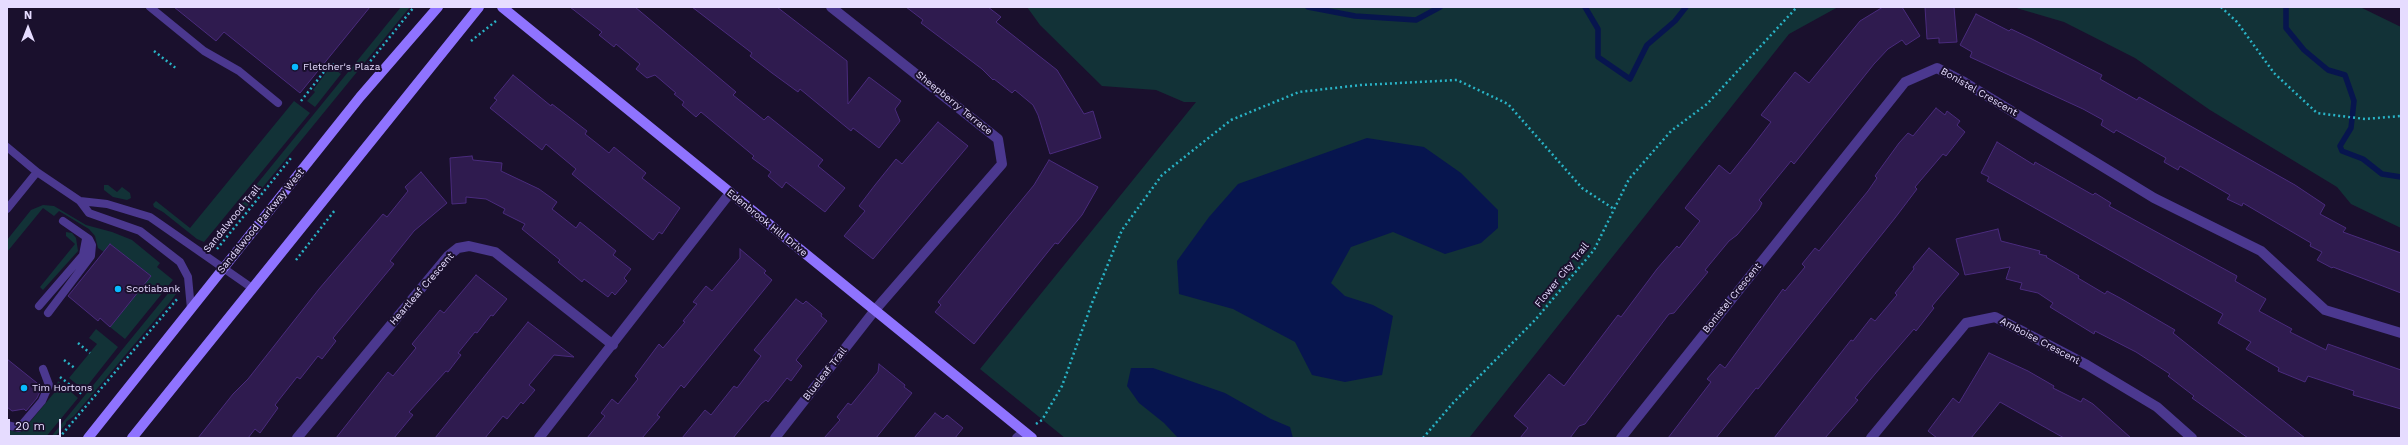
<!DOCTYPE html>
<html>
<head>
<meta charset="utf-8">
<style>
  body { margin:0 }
  #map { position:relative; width:2408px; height:445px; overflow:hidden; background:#1a102d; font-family:"Work Sans",sans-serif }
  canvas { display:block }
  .frame { position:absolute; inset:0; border:8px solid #e6dcff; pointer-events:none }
  .north { position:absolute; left:8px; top:8px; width:40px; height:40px; -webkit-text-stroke:3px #1a102d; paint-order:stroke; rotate:0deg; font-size:11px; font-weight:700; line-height:16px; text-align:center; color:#e6dcff }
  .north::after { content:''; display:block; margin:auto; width:14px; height:18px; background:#e6dcff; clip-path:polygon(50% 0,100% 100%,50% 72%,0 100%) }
  .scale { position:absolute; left:8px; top:419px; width:53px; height:18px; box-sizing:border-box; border:2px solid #e6dcff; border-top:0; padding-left:5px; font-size:12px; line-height:14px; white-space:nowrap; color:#e6dcff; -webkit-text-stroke:3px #1a102d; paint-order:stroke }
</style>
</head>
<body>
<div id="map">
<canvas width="2408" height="445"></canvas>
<div class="frame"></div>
<div class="north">N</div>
<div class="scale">20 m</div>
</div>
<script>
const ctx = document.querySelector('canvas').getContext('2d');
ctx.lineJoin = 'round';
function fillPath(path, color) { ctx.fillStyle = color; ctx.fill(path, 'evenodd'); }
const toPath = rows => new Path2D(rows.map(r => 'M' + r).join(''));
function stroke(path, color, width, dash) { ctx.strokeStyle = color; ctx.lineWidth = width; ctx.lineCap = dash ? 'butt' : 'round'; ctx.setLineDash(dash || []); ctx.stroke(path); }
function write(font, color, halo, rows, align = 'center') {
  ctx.font = font + ' "Work Sans",sans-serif'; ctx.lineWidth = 4; ctx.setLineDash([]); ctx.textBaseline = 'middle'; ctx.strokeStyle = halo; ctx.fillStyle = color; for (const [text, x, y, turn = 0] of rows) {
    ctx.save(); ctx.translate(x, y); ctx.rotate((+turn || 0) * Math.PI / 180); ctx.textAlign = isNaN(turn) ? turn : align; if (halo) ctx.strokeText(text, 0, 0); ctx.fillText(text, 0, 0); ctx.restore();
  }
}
const green = toPath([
  [401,7,410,7,223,236,216,244,208,244],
  [1027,7,1838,7,1789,34,1469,438,1065,438,980,369,1196,102,1184,102,1156,90,1102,86,1040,25],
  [2013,7,2360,7,2401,27,2401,228,2351,204,2337,187,2210,110,2135,58,2064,22],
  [331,66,341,74,315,107,307,101,315,92,313,90],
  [294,101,310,113,204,242,197,239,163,212,154,207,153,204,156,201,190,228],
  [104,185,108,185,117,192,122,187,130,193,131,198,127,200,113,197,104,190],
  [43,205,54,206,86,225,112,232,132,240,160,263,157,267,173,280,125,339,110,327,151,276,110,244,104,252,98,248,95,236,89,229,59,211,54,216,43,208,7,252,7,240,31,210],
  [66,232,72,233,76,238,78,251,43,290,40,287,75,244,66,236],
  [175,285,179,290,170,302,74,416,66,422,66,424,54,438,50,438],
  [96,329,118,347,84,390,69,378,97,344,89,338],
  [58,381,78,398,45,438,7,438,7,430,18,432,24,429,54,393]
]);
const water = toPath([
  [1367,138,1424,147,1461,173,1498,210,1498,228,1481,243,1445,254,1393,232,1351,247,1331,283,1345,296,1373,305,1393,316,1382,375,1345,382,1312,375,1295,342,1233,309,1179,294,1177,261,1209,217,1238,184],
  [1131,368,1153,368,1225,393,1271,419,1290,427,1293,438,1178,438,1164,423,1139,403,1127,386]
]);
const stream = toPath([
  [1308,7,1355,16,1416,20,1440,7],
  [1585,7,1598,29,1598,57,1630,79,1647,45,1675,21,1686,7],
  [2286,7,2286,28,2304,50,2328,70,2345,75,2354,101,2351,128,2340,146,2342,151,2363,159,2382,174,2401,177]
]);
const building = toPath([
  [174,7,370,7,300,93,224,32,216,41,174,7],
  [570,7,635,7,736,92,733,95,764,120,768,116,823,160,818,166,845,188,825,212,786,182,782,188,768,176,771,172,752,158,754,156,701,112,696,117,682,105,684,102,674,94,676,93,655,75,647,78,636,69,640,64,616,44,614,47,599,35,602,32,570,7],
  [692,7,777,7,847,61,848,104,869,77,901,101,895,109,900,121,879,148,853,128,851,131,800,89,798,92,772,73,750,56,752,53,692,7],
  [906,7,988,7,1001,17,996,22,1057,70,1084,114,1093,111,1101,138,1050,154,1038,115,1033,105,1015,90,1012,93,994,79,993,80,982,69,921,23,923,20,906,7],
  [1883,7,1902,7,1920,36,1906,45,1902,40,1888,49,1874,64,1794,164,1791,161,1759,200,1762,203,1759,209,1737,235,1729,241,1705,270,1708,272,1674,313,1669,314,1585,424,1579,426,1570,438,1520,438,1528,428,1514,416,1549,374,1564,386,1618,315,1621,317,1657,269,1677,246,1679,248,1700,221,1685,208,1719,165,1730,174,1751,148,1771,122,1761,115,1795,72,1809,83,1860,21,1883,7],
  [1925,7,1954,7,1957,42,1939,43,1939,38,1927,39,1925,7],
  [1976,14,2009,31,2011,29,2032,39,2102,75,2100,79,2137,100,2139,97,2295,185,2325,205,2320,214,2346,228,2343,232,2401,253,2401,293,2333,267,2332,268,2317,260,2322,252,2310,246,2311,243,2243,203,2242,206,2227,199,2230,195,2180,166,2178,170,2164,162,2166,158,2116,130,2114,133,2101,125,2103,120,2083,109,1970,57,1972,52,1960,45,1976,14],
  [513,75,551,106,552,104,587,131,585,134,609,153,614,147,646,173,642,178,680,208,662,234,659,232,653,240,572,174,576,169,546,144,542,150,490,108,497,100,494,98,513,75],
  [1936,108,1945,115,1947,111,1960,121,1957,125,1965,132,1946,156,1943,154,1915,187,1917,189,1895,218,1758,389,1756,388,1716,438,1668,438,1711,382,1707,379,1720,364,1725,368,1783,289,1785,291,1805,267,1802,264,1815,248,1819,251,1868,191,1877,178,1875,176,1899,143,1908,133,1913,136,1936,108],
  [938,122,968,146,873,259,844,236,865,211,859,206,875,185,896,159,902,164,938,122],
  [1997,142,2034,165,2035,162,2093,195,2095,193,2111,203,2109,206,2237,276,2235,281,2266,299,2259,311,2292,329,2290,332,2326,350,2328,344,2401,370,2401,409,2353,395,2354,391,2308,376,2305,382,2278,371,2279,368,2246,349,2251,342,2218,323,2223,314,1987,181,1989,177,1981,173,1997,142],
  [472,156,473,160,502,163,501,171,539,189,557,202,552,209,576,228,580,222,616,251,613,255,631,269,624,278,627,281,615,295,612,292,608,297,584,279,582,282,558,262,560,260,522,229,525,224,503,213,505,209,486,199,466,197,466,203,452,204,450,158,472,156],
  [1049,160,1098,187,1082,215,1058,244,1055,243,974,344,935,312,941,305,938,302,1034,185,1049,160],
  [421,172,447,203,414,231,390,261,394,264,333,338,336,341,322,359,318,356,300,379,297,377,275,405,278,408,260,433,255,429,248,438,198,438,233,394,248,379,319,289,383,214,387,217,408,191,405,187,421,172],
  [1998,229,2001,241,2040,251,2039,254,2047,256,2046,257,2079,276,2078,278,2105,294,2107,291,2120,298,2175,330,2173,333,2305,438,2248,438,2192,398,2194,396,2168,376,2170,374,2136,352,2095,331,2094,334,2081,326,2050,307,2053,303,2038,293,2020,289,2022,283,2006,279,2010,267,1965,275,1956,239,1998,229],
  [110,244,151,276,110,327,100,318,98,321,68,296,110,244],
  [1929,248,1959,274,1932,306,1934,308,1916,331,1914,329,1875,374,1855,398,1858,400,1825,438,1774,438,1851,340,1853,341,1871,318,1875,321,1897,295,1895,293,1914,269,1913,267,1929,248],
  [740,249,766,271,764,273,772,280,684,388,681,385,657,415,660,417,642,438,587,438,605,416,601,413,612,399,618,404,638,379,635,376,659,344,663,348,685,322,683,321,697,304,693,302,706,286,712,291,740,258,740,249],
  [476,275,507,299,493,316,491,315,477,333,475,332,458,353,461,355,448,372,446,371,409,412,413,415,394,438,336,438,388,372,393,376,416,348,412,344,440,310,444,313,476,275],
  [796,299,803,304,806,301,822,314,821,316,827,321,796,360,802,366,791,381,787,378,768,402,766,400,761,404,733,438,682,438,705,410,711,415,734,386,737,388,761,356,754,350,796,299],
  [528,322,574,357,554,355,529,385,535,390,523,404,521,402,507,419,503,416,485,438,435,438,528,322],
  [1989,353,2028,371,2054,386,2053,388,2081,402,2083,398,2093,404,2131,438,2064,438,2000,402,1971,438,1937,438,1928,431,1953,398,1959,403,1989,353],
  [7,359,42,387,37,398,26,411,24,409,12,411,7,407,7,359],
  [879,364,905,385,904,387,912,393,876,438,824,438,840,420,837,417,848,403,851,405,878,372,879,364],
  [935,413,943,419,947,415,963,428,955,438,914,438,935,413]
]);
const path = toPath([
  [2221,7,2237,22,2274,73,2317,113,2365,119,2401,116],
  [471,41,496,21],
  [154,51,177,69],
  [364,69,414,7],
  [301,101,331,63,344,73],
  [217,249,291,158],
  [296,260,335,210],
  [78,343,90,353],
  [64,360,76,369],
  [60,377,83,395],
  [1036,424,1042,420,1062,386,1092,303,1122,230,1162,175,1231,120,1299,92,1361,85,1457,80,1508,104,1582,188,1614,209],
  [59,438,178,298],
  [1423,438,1453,403,1536,319,1594,250,1629,179,1671,131,1707,104,1797,7]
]);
const lane = toPath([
  [150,7,204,51,239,71,278,103],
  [7,147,37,172,80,201,89,213,140,231,180,262,188,277,191,309],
  [80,201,107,204,150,217,252,288],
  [7,209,37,172],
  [39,306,83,255,86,239],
  [48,313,91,256,92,245,89,239,63,221],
  [7,425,19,428,42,401,49,385,43,369]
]);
const street = toPath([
  [297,438,448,256,458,248,469,246,495,252,613,345],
  [539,438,730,193],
  [775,438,875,310,1002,164,998,139,831,7],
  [1017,438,1024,432],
  [1621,438,1905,82,1937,68,1964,82,2154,198,2261,251,2325,310,2401,333],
  [1871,438,1966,323,1995,317,2087,365,2157,407,2192,438]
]);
const secondary = toPath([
  [502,7,1032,438],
  [88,438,360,97,438,7],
  [132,438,479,7]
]);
const markers = [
  [295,67,4,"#08baff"],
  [118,289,4,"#08baff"],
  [24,388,4,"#08baff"]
];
const poiNames = [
  ["Fletcher's Plaza",303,67],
  ["Scotiabank",126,289],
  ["Tim Hortons",32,388]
];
const streetNames = [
  ["Bonistel Crescent",1979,92,30],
  ["Sheepberry Terrace",954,103,39],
  ["Sandalwood Trail",232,219,-51],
  ["Sandalwood Parkway West",261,221,-51],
  ["Edenbrook Hill Drive",767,223,39],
  ["Flower City Trail",1562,275,-51],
  ["Heartleaf Crescent",422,289,-49],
  ["Bonistel Crescent",1732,298,-51],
  ["Amboise Crescent",2040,341,28],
  ["Blueleaf Trail",825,374,-52]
];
fillPath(green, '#123237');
fillPath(water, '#07154e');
stroke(stream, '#07154e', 5.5);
fillPath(building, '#2f1b4f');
stroke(building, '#4a2b7d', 1);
stroke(path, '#29b3c6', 2.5, [2, 3]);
stroke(lane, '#4b388f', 8);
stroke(street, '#4b388f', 10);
stroke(secondary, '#8f73ff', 10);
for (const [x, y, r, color] of markers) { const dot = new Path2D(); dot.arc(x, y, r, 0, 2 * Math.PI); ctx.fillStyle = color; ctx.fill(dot); stroke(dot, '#1a102d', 1.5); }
write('10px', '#e6dcff', '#1a102d', poiNames, 'left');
write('10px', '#e6dcff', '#1a102d', streetNames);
</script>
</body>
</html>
